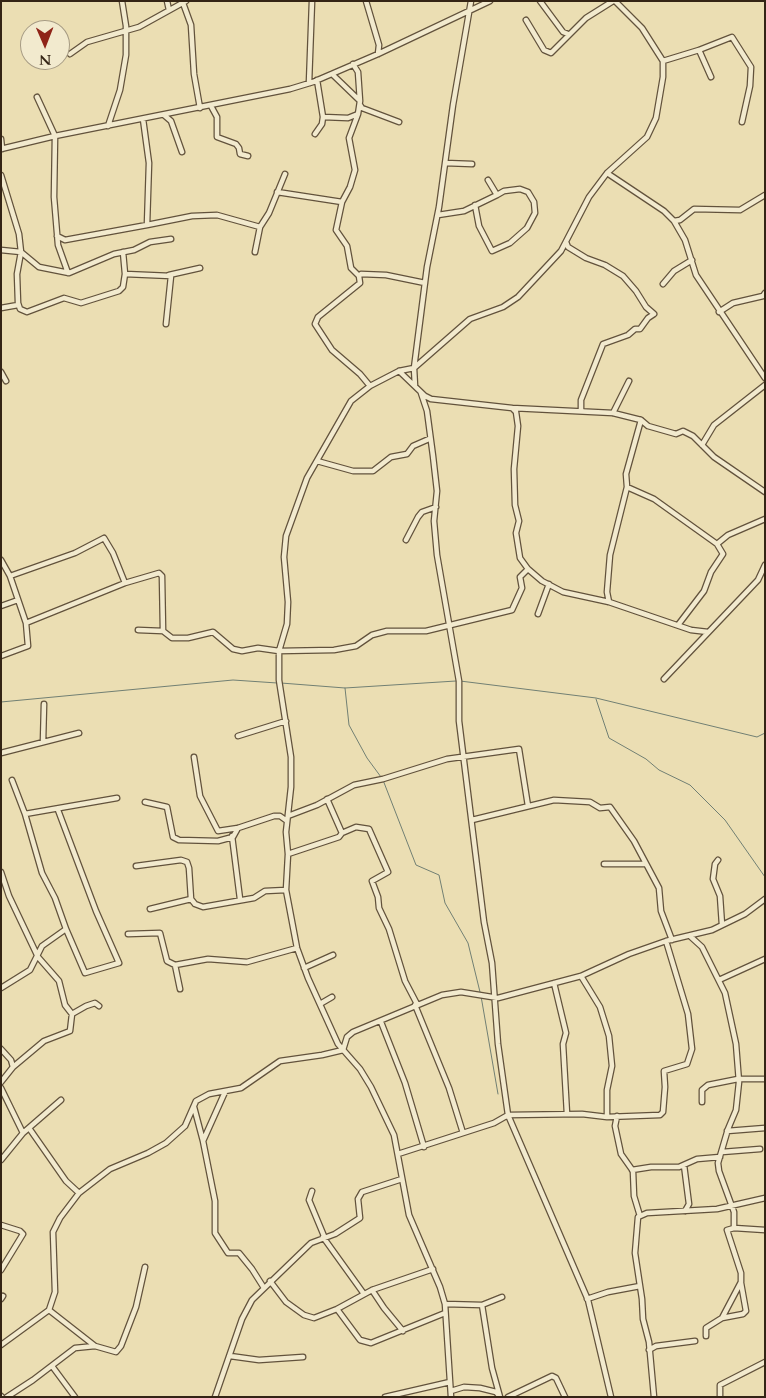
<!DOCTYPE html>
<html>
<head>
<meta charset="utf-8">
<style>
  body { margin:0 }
  #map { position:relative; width:766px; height:1398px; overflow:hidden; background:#ebdeb3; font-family:Cardo,serif }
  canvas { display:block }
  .frame { position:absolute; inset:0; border:2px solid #342415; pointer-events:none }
  .north { position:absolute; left:20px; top:20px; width:50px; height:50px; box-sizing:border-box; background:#f2eace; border:1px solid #a69b84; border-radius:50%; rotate:179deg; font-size:14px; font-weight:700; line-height:20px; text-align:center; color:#342415 }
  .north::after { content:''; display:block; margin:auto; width:18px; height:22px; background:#8f2418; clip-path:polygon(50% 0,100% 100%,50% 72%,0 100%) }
</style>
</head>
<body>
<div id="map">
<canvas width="766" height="1398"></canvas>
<div class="frame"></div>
<div class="north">N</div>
</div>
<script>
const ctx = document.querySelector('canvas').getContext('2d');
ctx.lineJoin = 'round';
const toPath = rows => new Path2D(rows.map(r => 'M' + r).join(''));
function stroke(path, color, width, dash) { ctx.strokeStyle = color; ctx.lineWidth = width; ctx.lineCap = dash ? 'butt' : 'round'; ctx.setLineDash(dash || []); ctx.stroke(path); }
const stream = toPath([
  [460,681,596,698,757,737,765,733],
  [281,683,345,688,456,681],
  [345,688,349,725,367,758,381,777],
  [596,699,609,738,646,759,659,770,690,785,725,820,765,877],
  [1,702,233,680,277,683],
  [383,780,416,865,439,875,445,903,468,943,480,992],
  [481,996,498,1094]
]);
const minor = toPath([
  [167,1,169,10],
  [366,1,379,45,378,54],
  [540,1,563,32,568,34],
  [183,3,191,25,194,74,200,108],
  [526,20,544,50,551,53,586,18,613,1],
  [699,50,732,37,751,67,750,86,742,122],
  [70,54,87,42,139,27,186,1],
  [663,61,699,50,711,77],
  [353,64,358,72,360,101,358,114],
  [332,74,359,100],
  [309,83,312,1],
  [37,97,55,136,54,197,58,245,68,273],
  [360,105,362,108,399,122],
  [211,106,217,117,217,137,236,144,239,148,240,154,248,156],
  [164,115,171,121,182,152],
  [108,126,120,90,126,55,126,26,122,1],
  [315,134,322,124,323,117,317,80],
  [1,139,2,149],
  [1,149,55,136,290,89,313,82,378,54,490,1],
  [445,163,472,164],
  [607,173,664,211,674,221,685,240,696,275,765,378],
  [1,175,19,234,21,252,17,274,18,303,20,309,27,312,64,298,81,303,119,291,123,287,125,274],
  [277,192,342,202,350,187,355,170,349,138,358,114,348,118,323,117],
  [342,202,336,230,347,246,351,268,359,276,360,283,318,317,315,324,332,350,360,374,370,386],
  [475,205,479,226,492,251,510,243,527,228,535,213,534,202,528,192,520,189,504,191,497,195],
  [438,215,464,211,497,195,488,180],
  [674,221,680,220,694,209,740,210,765,195],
  [147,225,192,216,217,215,260,227,255,252],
  [260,227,269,213,285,174],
  [57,236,65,240,147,225,149,163,143,119],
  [566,242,568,247,586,258,605,265,623,276,636,291,646,307,654,314,648,318,640,329,635,329,628,335,603,344,581,400,581,411],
  [1,250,21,252,39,267,69,273,114,254,134,250,150,242,171,239],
  [123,252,125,274,171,276,166,324],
  [169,275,200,268],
  [359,276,361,274,386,275,425,283],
  [663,284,674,271,692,260],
  [1,308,18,305],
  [719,312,733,303,763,296,765,293],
  [399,371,425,396,431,399,512,408,516,412,518,426,514,469,515,505,519,521,516,533,520,558,528,569,542,581,563,592,609,602,691,630,708,632],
  [1,372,6,381],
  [415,386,414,368,427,267,439,207,453,105,471,1],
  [421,393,427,411,433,456,437,491,434,521,437,555,459,681,459,721,484,922,492,963,498,1044,508,1115,588,1300,611,1397],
  [512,408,613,413,641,420,626,474,627,487],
  [613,413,629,381],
  [641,420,648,426,676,434,683,431,693,436,714,457,765,492],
  [702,445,714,425,765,385],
  [317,461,353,471,373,471,391,457,407,454,413,446,429,439],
  [406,540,418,517,422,512,436,507],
  [1,560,10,576,26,623,28,646,1,656],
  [10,576,75,553,104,538,113,553,125,583],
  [609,602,607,592,610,555,627,487,654,499,717,544,728,535,765,519],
  [1,606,18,600],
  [538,614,549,584],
  [26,623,125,583,159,573,162,576,163,631],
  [678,625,704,591,711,572,723,554,717,544],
  [138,630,163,631,172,638,188,638,213,632,233,649,242,651,258,648,279,651,334,650,356,646,372,635,387,631,426,631,512,610,522,588,520,577,528,569],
  [664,679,758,580,765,565],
  [238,736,286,721],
  [43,742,44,704],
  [1,753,79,733],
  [194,757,200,796,218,831,238,828,274,816,280,816,287,821],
  [327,799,342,833],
  [145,802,167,807,173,837,179,840,218,841,233,837,238,828],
  [58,810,96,911,119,963,85,973,66,929],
  [25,814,117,798],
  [288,816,317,805,354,785,383,779,447,759,519,749,528,806],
  [472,820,554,800,590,802,600,808,610,807,634,841,659,888,661,911,672,940],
  [232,836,240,899],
  [288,854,339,837,342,833,356,827,369,829,388,872,372,881,378,897,379,908,389,929,405,981,417,1004],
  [718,860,715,864,713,879,720,896,722,925],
  [604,864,646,864],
  [136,866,181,860,187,862,189,868,191,899,195,904,203,907,254,898,265,891,286,890],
  [1,872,9,896,38,957,59,981,65,1005,72,1014,86,1006,95,1003,99,1006],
  [150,909,191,899],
  [128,934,160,933,167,961,175,965],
  [691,937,702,947,725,993,736,1044,739,1082,736,1110,728,1129,718,1163,719,1171,734,1212,734,1228,727,1230,741,1273,741,1282,722,1318,706,1328,706,1336],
  [304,968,333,955],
  [581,976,600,1007,609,1036,612,1066,607,1090,607,1117],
  [719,980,765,959],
  [554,983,566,1033,563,1044,567,1114],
  [1,988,30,970,42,946,66,929,55,898,42,873,25,814,12,780],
  [180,989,175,965,208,959,247,962,297,948],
  [320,1004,332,997],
  [415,1005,449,1088,463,1133],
  [381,1022,405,1083,424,1147],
  [1,1049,11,1060,13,1067,1,1082],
  [13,1067,44,1041,70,1031,72,1014],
  [1,1088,23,1133],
  [702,1102,702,1090,708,1085,738,1079,765,1079],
  [194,1107,203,1141,225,1092],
  [617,1116,615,1126,621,1154,633,1171,634,1196,640,1216],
  [29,1128,66,1181,79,1193],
  [727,1131,765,1128],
  [203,1141,215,1201,215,1233,228,1253,239,1253,252,1269,264,1288],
  [722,1152,760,1149],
  [398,1154,494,1123,508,1115,582,1114,607,1117,660,1115,663,1112,665,1087,664,1071,687,1064,692,1049,688,1014,666,941],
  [1,1160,23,1133,61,1100],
  [684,1165,689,1204,685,1211],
  [632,1170,651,1167,679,1167,697,1159,720,1157],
  [312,1191,309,1200,324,1236],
  [1,1225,20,1231,23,1234,1,1270],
  [734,1228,765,1230],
  [323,1237,364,1294],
  [270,1281,286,1302,304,1315,314,1318,337,1309,372,1290,433,1269],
  [372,1290,384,1308,403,1331],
  [1,1299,3,1296],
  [587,1299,608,1292,640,1286],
  [445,1304,482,1305,492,1368,500,1397],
  [482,1305,502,1297],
  [337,1309,360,1340,371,1343,445,1313],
  [722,1318,743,1314,746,1311,741,1283],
  [1,1345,49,1310,55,1292,53,1232,60,1218,79,1193,110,1169,148,1153,166,1143,185,1126,196,1101,209,1094,241,1088,280,1061,322,1055,343,1050,347,1037,353,1032,442,995,461,992,498,998,581,976,629,954,666,941,712,930,745,914,765,899],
  [95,1346,116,1352,121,1346,136,1307,145,1267],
  [649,1350,656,1346,695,1341],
  [230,1356,259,1360,303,1357],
  [52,1366,75,1397],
  [451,1391,464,1387,480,1388,496,1392,499,1396],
  [1,1396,2,1397],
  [7,1397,33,1380,75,1348,95,1346,49,1310],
  [215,1397,242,1319,252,1300,311,1243,335,1234,360,1218,358,1199,362,1192,402,1179],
  [385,1397,450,1382],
  [451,1397,445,1304,440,1287,409,1215,394,1135,371,1087,360,1069,338,1044,308,978,297,948,290,911,286,890,288,854,286,832,291,787,291,757,279,680,279,651,287,624,288,602,284,557,286,536,307,478,351,401,370,386,399,371,414,368,470,319,503,307,518,297,561,251,589,197,607,173,647,137,656,118,663,77,663,61,642,28,615,1],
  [508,1397,552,1376,556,1378,565,1397],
  [654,1397,649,1342,643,1319,642,1299,635,1253,638,1217,647,1213,717,1209,765,1198],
  [720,1397,720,1385,765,1362]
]);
stroke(stream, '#717f73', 1);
stroke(minor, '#62523c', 7);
stroke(minor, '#f2eace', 4.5);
</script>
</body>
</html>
